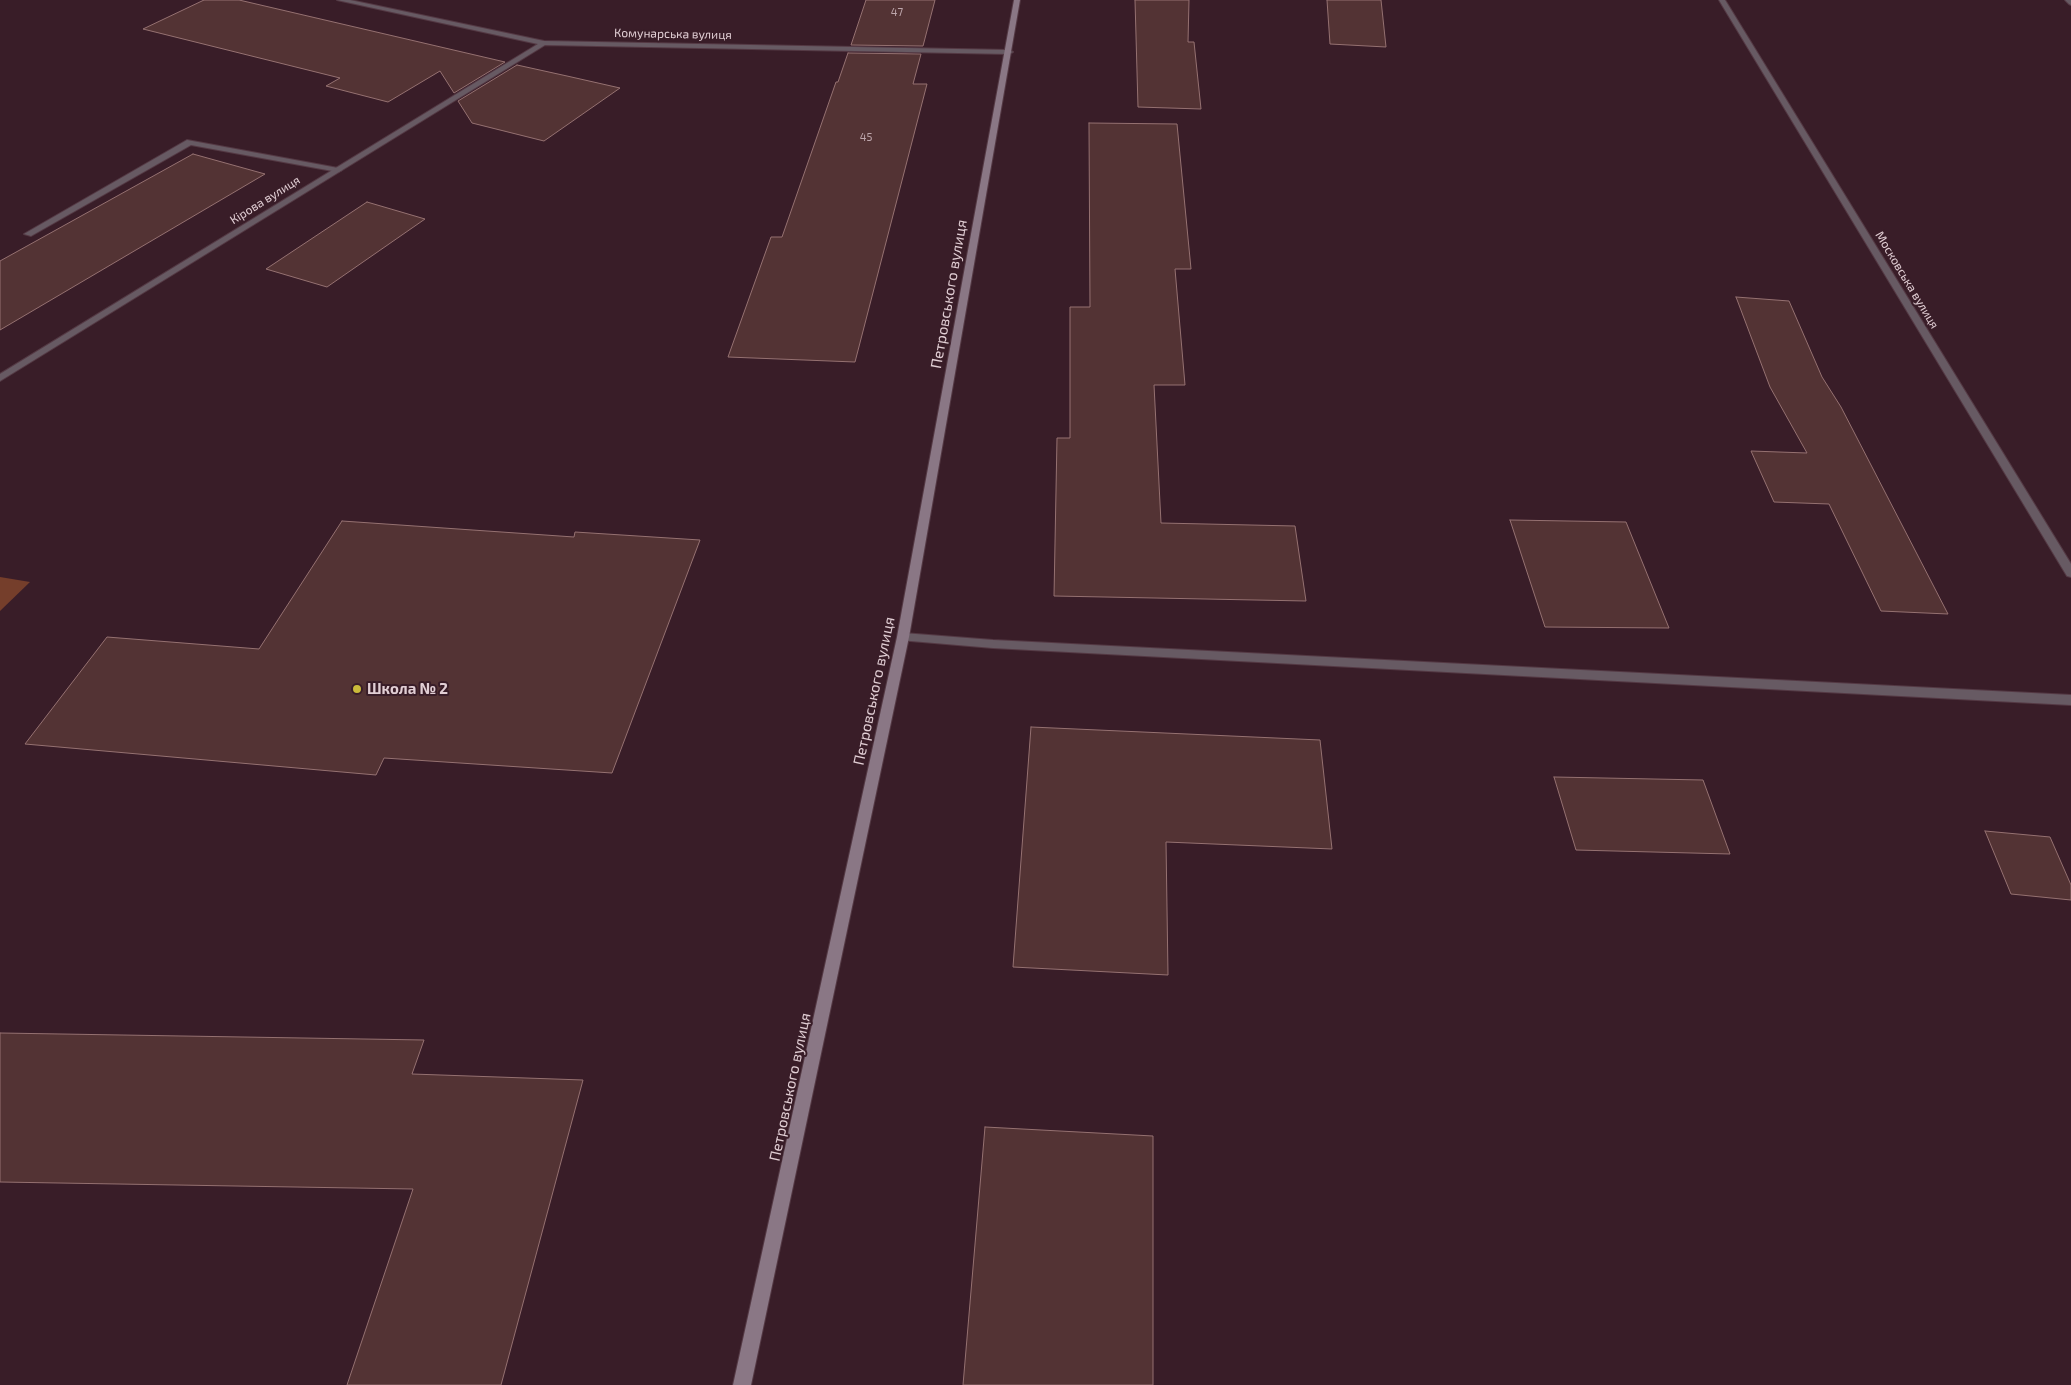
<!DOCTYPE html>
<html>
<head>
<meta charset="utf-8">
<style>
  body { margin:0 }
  canvas { display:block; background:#391d28 }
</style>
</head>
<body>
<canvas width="2071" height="1385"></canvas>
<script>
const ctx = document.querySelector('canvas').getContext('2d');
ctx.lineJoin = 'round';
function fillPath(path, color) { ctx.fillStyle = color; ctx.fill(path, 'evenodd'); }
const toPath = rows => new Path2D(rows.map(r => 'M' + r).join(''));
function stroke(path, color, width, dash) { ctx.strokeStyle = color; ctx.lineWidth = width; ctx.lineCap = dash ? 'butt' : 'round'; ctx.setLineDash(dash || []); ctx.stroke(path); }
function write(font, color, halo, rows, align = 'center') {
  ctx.font = font + ' "Exo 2",sans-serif'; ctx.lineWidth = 4; ctx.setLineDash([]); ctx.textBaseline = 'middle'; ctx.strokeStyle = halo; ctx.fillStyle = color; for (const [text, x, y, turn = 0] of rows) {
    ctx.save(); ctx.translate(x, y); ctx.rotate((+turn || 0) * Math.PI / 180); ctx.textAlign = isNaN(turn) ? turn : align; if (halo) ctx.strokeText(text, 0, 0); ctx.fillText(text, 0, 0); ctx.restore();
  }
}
const green = toPath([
  [0,577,30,582,0,611]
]);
const building = toPath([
  [204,0,239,0,505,62,454,93,440,71,388,102,326,86,340,78,143,29,204,0],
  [866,0,935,0,923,46,851,45,866,0],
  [1135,0,1189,0,1188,42,1194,42,1201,109,1138,107,1135,0],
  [1327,0,1381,0,1386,47,1330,44,1327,0],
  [848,53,921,54,913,84,927,84,855,362,728,357,771,237,782,237,836,82,838,82,848,53],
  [517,65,567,76,620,88,544,141,472,123,458,101,517,65],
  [1089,123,1177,124,1191,269,1175,269,1185,385,1154,385,1161,523,1295,526,1306,601,1054,596,1057,438,1070,438,1070,307,1090,307,1089,123],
  [193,154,265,174,0,330,0,261,193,154],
  [367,202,425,219,327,287,266,269,367,202],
  [1736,297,1789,301,1822,377,1841,407,1948,614,1881,611,1829,504,1774,502,1751,451,1807,453,1770,387,1736,297],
  [1510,520,1626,522,1669,628,1545,627,1510,520],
  [342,521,574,537,575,532,700,540,612,773,384,758,376,775,25,744,107,637,259,649,342,521],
  [1031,727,1320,740,1332,849,1166,842,1168,975,1013,967,1031,727],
  [1554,777,1703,780,1730,854,1576,850,1554,777],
  [1985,831,2050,837,2071,885,2071,900,2011,894,1985,831],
  [0,1033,424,1040,412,1074,583,1080,501,1385,347,1385,413,1189,0,1182,0,1033],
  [985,1127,1153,1136,1153,1385,963,1385,985,1127]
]);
const service = toPath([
  [187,140,338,168,342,170,338,172,191,145,31,236,24,234,187,140]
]);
const minor = toPath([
  [337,0,350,0,544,41,1009,50,1013,52,1009,54,545,45,0,381,0,374,538,44,337,0],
  [1719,0,1725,0,2071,564,2071,577,2067,576,1719,0],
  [2065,0,2071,0,2071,5,2069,4,2065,0],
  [903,633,993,640,2071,695,2071,705,993,648,899,640,897,637,903,633]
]);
const secondary = toPath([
  [1014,0,1020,0,909,637,751,1385,733,1385,897,637,1014,0]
]);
const markers = [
  [357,689,5,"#caba3a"]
];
const farNumbernames = [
  ["47",897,12],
  ["45",866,137]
];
const farStreetnames = [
  ["Комунарська вулиця",673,34,1],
  ["Кірова вулиця",265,200,-32],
  ["Московська вулиця",1907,280,59]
];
const streetNames = [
  ["Петровського вулиця",949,294,-80],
  ["Петровського вулиця",874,691,-78],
  ["Петровського вулиця",790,1087,-78]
];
const poiNames = [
  ["Школа № 2",367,689]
];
fillPath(green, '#753e2b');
fillPath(building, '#533334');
stroke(building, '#957171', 1);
stroke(service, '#543944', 2);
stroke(minor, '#543944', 2);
stroke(secondary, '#543944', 2);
fillPath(service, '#675a63');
fillPath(minor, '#675a63');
fillPath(secondary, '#8a7785');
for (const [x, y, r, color] of markers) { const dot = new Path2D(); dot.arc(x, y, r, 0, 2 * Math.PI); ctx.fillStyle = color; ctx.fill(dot); stroke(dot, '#391d28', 2); }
write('11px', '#bea7ac', null, farNumbernames);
write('12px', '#e1ced4', '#391d28', farStreetnames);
write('15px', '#e1ced4', '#391d28', streetNames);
write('bold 15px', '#e1ced4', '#391d28', poiNames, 'left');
</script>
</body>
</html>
